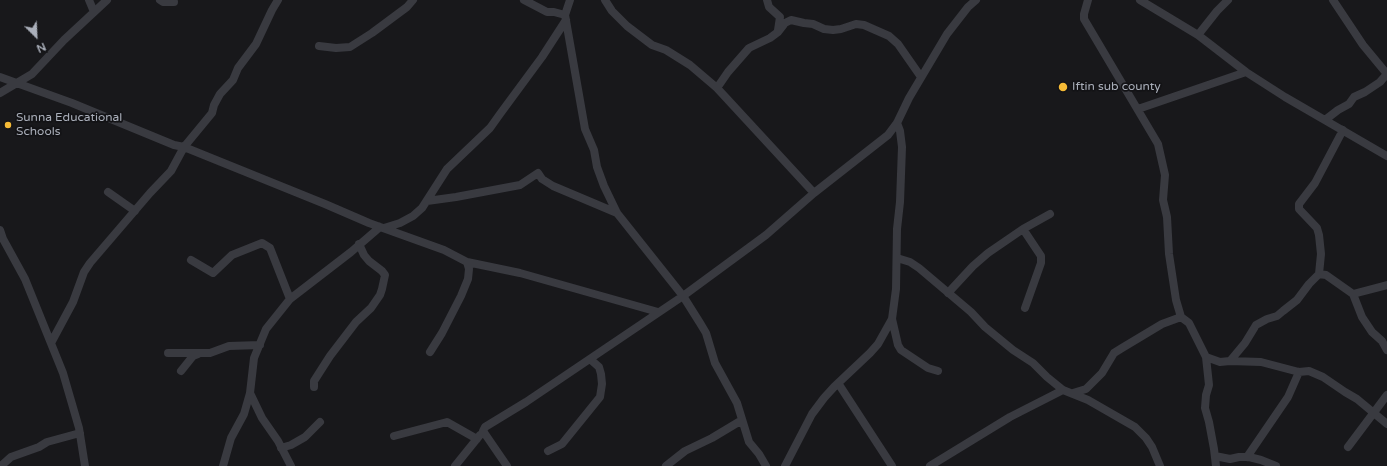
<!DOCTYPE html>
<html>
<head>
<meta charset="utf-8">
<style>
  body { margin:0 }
  #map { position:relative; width:1387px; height:466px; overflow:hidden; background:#18181b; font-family:"Varela Round",sans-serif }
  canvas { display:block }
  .north { position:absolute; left:16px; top:16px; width:40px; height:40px; -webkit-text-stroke:3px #131316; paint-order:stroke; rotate:156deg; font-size:11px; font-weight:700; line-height:16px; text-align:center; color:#aaafba }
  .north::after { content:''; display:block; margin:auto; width:14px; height:18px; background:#aaafba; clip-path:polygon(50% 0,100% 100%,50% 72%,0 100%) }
</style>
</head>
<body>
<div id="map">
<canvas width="1387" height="466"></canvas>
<div class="north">N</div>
</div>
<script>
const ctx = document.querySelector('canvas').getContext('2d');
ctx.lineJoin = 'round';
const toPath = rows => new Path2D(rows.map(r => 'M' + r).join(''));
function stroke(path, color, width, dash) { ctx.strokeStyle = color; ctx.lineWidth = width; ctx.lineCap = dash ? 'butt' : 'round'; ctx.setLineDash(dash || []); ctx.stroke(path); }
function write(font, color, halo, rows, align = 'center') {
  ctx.font = font + ' "Varela Round",sans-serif'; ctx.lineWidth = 3.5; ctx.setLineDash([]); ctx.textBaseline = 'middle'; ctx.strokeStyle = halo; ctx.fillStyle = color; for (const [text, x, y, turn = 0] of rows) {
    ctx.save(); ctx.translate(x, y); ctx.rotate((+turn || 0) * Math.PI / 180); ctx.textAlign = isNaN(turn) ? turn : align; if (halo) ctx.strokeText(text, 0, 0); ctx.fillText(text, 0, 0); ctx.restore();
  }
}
const minor = toPath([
  [89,0,94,12],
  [160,0,163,2,174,2],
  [524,0,547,12,554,12,565,15],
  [570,0,565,15,585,129,594,150,597,167,604,186,617,213,683,296,700,323,706,333,715,363,737,403,749,442,759,454,766,466],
  [605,0,612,11,627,26,652,45,666,50,690,65,717,88,814,193],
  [767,0,769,7,780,17,778,30],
  [1088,0,1084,14,1084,19,1158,144,1165,175,1163,200,1167,217,1169,254,1176,300,1181,317,1189,323,1206,357,1209,385,1206,395,1205,408,1209,422,1214,449,1216,466],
  [1140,0,1198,35,1246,72,1285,97,1387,156],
  [1333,0,1363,45,1387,74],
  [1198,35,1217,11,1228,0],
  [319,46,336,48,350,47,372,33,407,7,413,0],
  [0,77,72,103,174,145,184,147,325,204,369,223,444,250,467,262,520,273,658,312],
  [717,88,728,72,749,48,770,38,778,32,785,23,791,20,804,23,813,24,824,29,833,30,841,29,856,24,864,25,889,36,898,44,921,77],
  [0,93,32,74,64,40,107,0],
  [1138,109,1246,72],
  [1325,120,1338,110,1349,104,1354,97,1365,92,1380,82,1387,74],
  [108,192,135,211],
  [427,201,456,197,520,185,538,173,542,179,553,186,617,213],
  [384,228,400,223,413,216,422,208,447,169,490,128,500,114,542,57,566,20],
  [1023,229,1041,256,1041,263,1025,308],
  [0,230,3,239,25,279,63,373,79,428,85,466],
  [897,258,910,262,919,268,971,312,985,327,1013,350,1033,363,1047,377,1063,390,1088,400,1135,427,1146,438,1152,447,1160,466],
  [191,260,213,273,232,255,262,243,270,248,290,299],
  [1319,274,1326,275,1353,294,1387,285],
  [948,293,973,266,988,253,1023,229,1050,214],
  [1353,294,1362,317,1372,332,1382,341,1387,350],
  [892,319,898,345,901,350,928,368,938,371],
  [51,343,73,302,84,272,90,263,150,193,171,171,184,147,212,113,214,105,220,94,233,80,238,68,256,44,272,10,278,0],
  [430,352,442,333,461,296,468,279,469,269,467,262],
  [168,353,210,353,229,346,260,345],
  [1206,357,1220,362,1230,361,1245,343,1256,325,1267,319,1277,316,1283,311,1297,300,1309,284,1319,274,1321,254,1319,235,1317,228,1299,209,1299,204,1315,183,1343,130],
  [1230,361,1261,362,1299,372,1309,371,1323,377,1345,392,1357,399,1387,424],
  [181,371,193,356,198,354],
  [838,383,892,466],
  [314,387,314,381,330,356,356,322,371,308,380,295,382,289,385,275,382,271,369,261,364,255,359,244],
  [1073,393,1086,389,1102,373,1114,353,1122,348,1162,324,1181,317],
  [394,436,447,422,477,439],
  [1348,447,1387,395],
  [281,448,291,445,305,437,320,422],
  [548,451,562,444,600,397,602,384,601,374,599,367,590,359],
  [1215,456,1230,459,1239,457,1249,457,1261,460,1276,466],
  [1247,457,1288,397,1299,372],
  [1,466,11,457,39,447,47,442,80,433],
  [223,466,231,438,244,414,250,393],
  [291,466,278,441,262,418,250,393,254,358,266,329,290,299,351,252,380,227],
  [455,466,480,435],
  [507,466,483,431,485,427,526,402,683,296,766,235,814,193,888,135,897,123,909,98,947,34,968,7,976,0],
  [666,466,685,451,712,438,742,420],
  [785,466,812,414,824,398,834,387,870,353,878,344,892,319,896,289,897,229,900,202,902,147,900,131,897,123],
  [930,466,1010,417,1063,390]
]);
const markers = [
  [1063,87,5,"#f5ba36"],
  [8,125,4,"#f5ba36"]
];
const poiNames = [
  ["Iftin sub county",1072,87],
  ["Sunna Educational",16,118],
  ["Schools",16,132]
];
stroke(minor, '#393a40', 8);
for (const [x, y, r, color] of markers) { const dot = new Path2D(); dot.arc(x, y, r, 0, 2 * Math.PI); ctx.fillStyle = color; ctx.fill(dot); stroke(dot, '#131316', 1.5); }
write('12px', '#aaafba', '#131316', poiNames, 'left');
</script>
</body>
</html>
